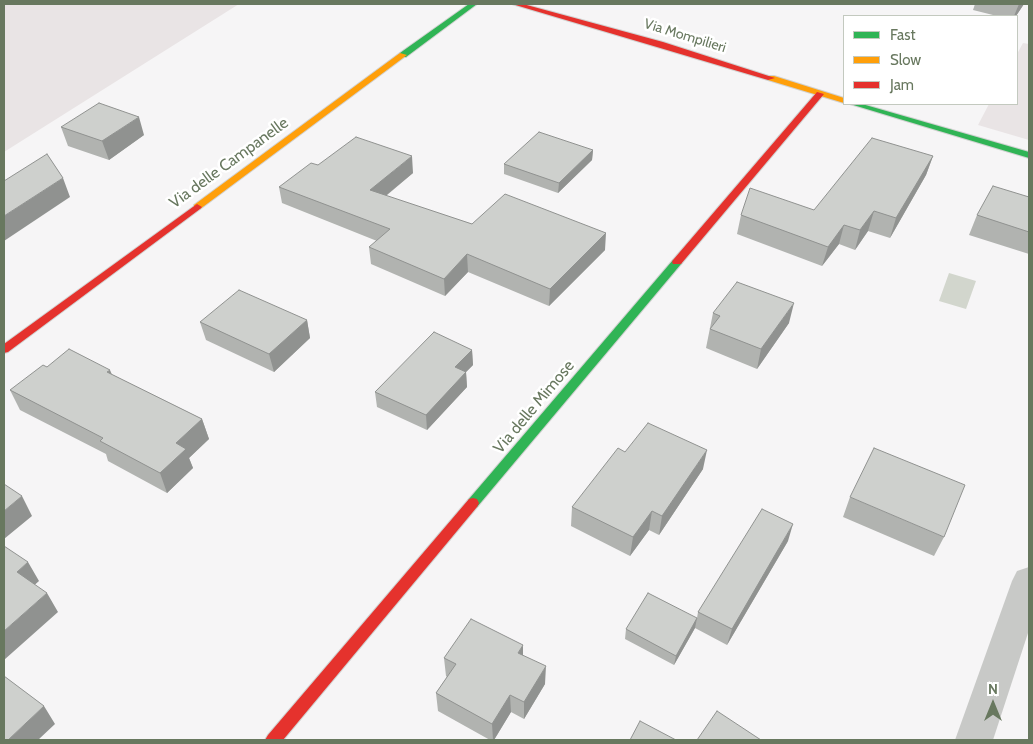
<!DOCTYPE html>
<html>
<head>
<meta charset="utf-8">
<style>
  body { margin:0 }
  #map { position:relative; width:1033px; height:744px; overflow:hidden; background:#f6f5f6; font-family:Cabin,sans-serif }
  canvas { display:block }
  .frame { position:absolute; inset:0; border:5px solid #68785f; pointer-events:none }
  .legend { position:absolute; left:843px; top:15px; width:175px; height:90px; box-sizing:border-box; background:#fff; border:1px solid #c3c9bf; margin:0; padding:6px 9px; list-style:none; font-size:15px; color:#68785f }
  .legend li { display:flex; align-items:center; gap:10px; height:25px }
  .legend b { width:25px; border:1px solid #c3c9bf }
  .north { position:absolute; left:968px; top:679px; width:50px; height:50px; -webkit-text-stroke:4px #fff; paint-order:stroke; rotate:0deg; font-size:14px; font-weight:700; line-height:20px; text-align:center; color:#68785f }
  .north::after { content:''; display:block; margin:auto; width:18px; height:22px; background:#68785f; clip-path:polygon(50% 0,100% 100%,50% 72%,0 100%) }
</style>
</head>
<body>
<div id="map">
<canvas width="1033" height="744"></canvas>
<div class="frame"></div>
<ul class="legend">
<li><b style="height:6px;background:#30b455"></b>Fast</li>
<li><b style="height:6px;background:#ff9f0a"></b>Slow</li>
<li><b style="height:6px;background:#e5322d"></b>Jam</li>
</ul>
<div class="north">N</div>
</div>
<script>
const ctx = document.querySelector('canvas').getContext('2d');
ctx.lineJoin = 'round';
function fillPath(path, color) { ctx.fillStyle = color; ctx.fill(path, 'evenodd'); }
const toPath = rows => new Path2D(rows.map(r => 'M' + r).join(''));
function stroke(path, color, width, dash) { ctx.strokeStyle = color; ctx.lineWidth = width; ctx.lineCap = dash ? 'butt' : 'round'; ctx.setLineDash(dash || []); ctx.stroke(path); }
function write(font, color, halo, rows, align = 'center') {
  ctx.font = font + ' Cabin,sans-serif'; ctx.lineWidth = 5; ctx.setLineDash([]); ctx.textBaseline = 'middle'; ctx.strokeStyle = halo; ctx.fillStyle = color; for (const [text, x, y, turn = 0] of rows) {
    ctx.save(); ctx.translate(x, y); ctx.rotate((+turn || 0) * Math.PI / 180); ctx.textAlign = isNaN(turn) ? turn : align; if (halo) ctx.strokeText(text, 0, 0); ctx.fillText(text, 0, 0); ctx.restore();
  }
}
const green = toPath([
  [4,4,239,4,4,152],
  [1023,43,1029,44,1029,140,978,125,989,104,1017,104,1017,54]
]);
const water = toPath([
  [949,273,976,281,966,309,939,301]
]);
const street = toPath([
  [1029,567,1029,630,993,740,955,740,1012,581,1017,571,1029,567]
]);
const fast = toPath([
  [469,4,477,4,406,57,400,57,400,53,469,4],
  [850,104,862,104,1029,152,1029,158,850,104],
  [677,259,681,260,682,262,681,264,477,507,473,508,469,507,467,503,469,499,673,260,677,259]
]);
const slow = toPath([
  [400,53,407,55,200,209,194,209,194,205,400,53],
  [768,76,774,76,844,98,844,103,768,80,768,76]
]);
const jam = toPath([
  [512,4,523,4,663,42,775,78,768,80,512,4],
  [817,92,824,94,681,264,673,264,672,262,673,260,817,92],
  [197,204,202,207,200,209,8,352,4,353,4,344,197,204],
  [473,498,477,499,479,503,477,507,283,740,265,740,268,735,469,499,473,498]
]);
const wall = toPath([
  [975,4,1024,4,1016,16,997,16,973,10],
  [61,127,144,135,109,160,68,146],
  [593,150,592,160,558,193,504,174,504,164],
  [933,156,926,175,890,238,868,231,855,250,839,244,822,266,737,234,741,215,814,210],
  [318,165,413,173,386,196,472,224,605,250,549,306,468,272,445,296,371,264,369,247,377,241,282,203,279,187],
  [1029,197,1029,254,969,235,977,215],
  [713,313,789,323,757,369,706,348],
  [307,320,310,338,274,372,206,340,200,322],
  [472,350,473,365,466,372,467,387,427,430,377,407,375,392],
  [47,367,113,375,202,419,209,439,189,458,193,468,167,493,108,461,106,454,20,410,10,390],
  [625,452,703,469,659,535,649,530,630,556,571,526,572,507],
  [850,497,944,537,934,556,843,517],
  [788,541,727,645,695,628,674,665,625,639,626,629,697,618,698,612],
  [523,655,545,684,524,719,511,712,494,740,490,740,438,711,436,693,447,677,446,676,444,658]
]);
const shadedWall = toPath([
  [1019,4,1024,4,1016,16,1014,16],
  [139,117,144,135,109,160,102,141],
  [593,150,592,160,558,193,559,183],
  [412,156,413,173,372,207,370,190],
  [933,156,926,175,890,238,896,218],
  [63,178,70,197,4,241,4,216],
  [874,211,868,231,855,250,860,230],
  [844,225,839,244,822,266,828,247],
  [606,233,605,250,549,306,550,289],
  [467,254,468,272,445,296,444,279],
  [794,303,789,323,757,369,761,349],
  [307,320,310,338,274,372,269,354],
  [472,350,473,365,466,372,467,387,427,430,426,415,455,367],
  [110,370,118,389,107,372],
  [202,419,209,439,189,458,193,468,167,493,160,473,176,443],
  [707,450,703,469,659,535,662,516],
  [22,496,32,516,4,539,4,511],
  [652,511,649,530,630,556,633,537],
  [793,524,788,541,727,645,732,629],
  [28,562,39,581,29,590,17,572],
  [47,593,58,612,4,660,4,631],
  [697,618,695,628,674,665,676,656],
  [523,645,523,664,518,653],
  [546,666,545,684,524,719,524,702],
  [510,695,511,712,494,740,493,740,492,724],
  [44,706,55,724,38,740,8,740]
]);
const building = toPath([
  [99,103,139,117,102,141,61,127,99,103],
  [539,132,593,150,559,183,504,164,539,132],
  [356,137,412,156,370,190,472,224,505,194,606,233,550,289,467,254,444,279,369,247,390,229,279,187,311,163,318,165,356,137],
  [872,138,933,156,896,218,874,211,860,230,844,225,828,247,741,215,750,188,814,210,872,138],
  [47,154,63,178,4,216,4,181,47,154],
  [993,186,1029,197,1029,232,977,215,993,186],
  [737,282,794,303,761,349,710,329,720,316,713,313,737,282],
  [239,290,307,320,269,354,200,322,239,290],
  [434,332,472,350,455,367,466,372,426,415,375,392,434,332],
  [69,349,110,370,107,372,202,419,176,443,186,449,160,473,100,441,103,438,10,390,43,365,47,367,69,349],
  [648,423,707,450,662,516,652,511,633,537,572,507,618,448,625,452,648,423],
  [874,448,965,485,944,537,850,497,874,448],
  [4,484,22,496,4,511,4,484],
  [762,509,793,524,732,629,698,612,762,509],
  [4,546,28,562,17,572,47,593,4,631,4,546],
  [648,593,697,618,676,656,626,629,648,593],
  [471,619,523,645,518,653,546,666,524,702,510,695,492,724,436,693,456,664,444,658,471,619],
  [4,676,44,706,8,740,4,740,4,676],
  [717,711,761,740,697,740,717,711],
  [640,721,676,740,630,740,640,721]
]);
const farStreetnames = [
  ["Via Mompilieri",685,36,17]
];
const streetNames = [
  ["Via delle Campanelle",229,163,-36],
  ["Via delle Mimose",534,407,-50]
];
fillPath(green, '#e9e4e5');
fillPath(water, '#d2d6cd');
stroke(fast, '#d1d2d1', 2);
stroke(slow, '#d1d2d1', 2);
stroke(jam, '#d1d2d1', 2);
fillPath(street, '#c8c9c7');
fillPath(fast, '#30b455');
fillPath(slow, '#ff9f0a');
fillPath(jam, '#e5322d');
fillPath(wall, '#b1b3b0');
fillPath(shadedWall, '#909290');
fillPath(building, '#ced0cd');
stroke(building, '#909290', 1);
write('14px', '#68785f', '#fff', farStreetnames);
write('16px', '#68785f', '#fff', streetNames);
</script>
</body>
</html>
